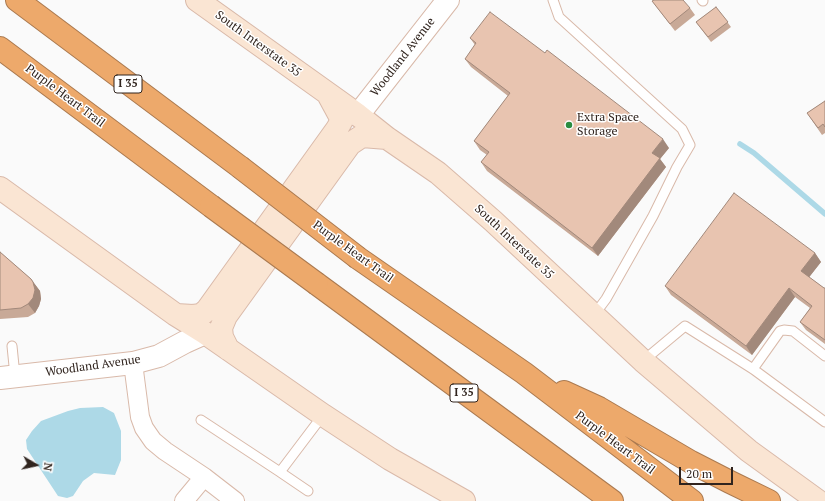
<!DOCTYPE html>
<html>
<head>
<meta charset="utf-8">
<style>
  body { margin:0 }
  #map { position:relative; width:825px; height:501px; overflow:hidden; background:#fafafa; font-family:"PT Serif",serif }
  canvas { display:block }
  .north { position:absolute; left:16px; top:445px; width:40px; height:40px; -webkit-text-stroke:3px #fff; paint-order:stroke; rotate:99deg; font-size:11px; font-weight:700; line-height:16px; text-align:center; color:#30241e }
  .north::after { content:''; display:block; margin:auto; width:14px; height:18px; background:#30241e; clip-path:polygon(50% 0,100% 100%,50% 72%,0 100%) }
  .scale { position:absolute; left:679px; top:467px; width:54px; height:18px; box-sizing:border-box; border:2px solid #30241e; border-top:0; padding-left:5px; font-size:12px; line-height:14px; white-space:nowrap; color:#30241e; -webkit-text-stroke:3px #fff; paint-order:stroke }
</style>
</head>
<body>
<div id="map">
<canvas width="825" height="501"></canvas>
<div class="north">N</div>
<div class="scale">20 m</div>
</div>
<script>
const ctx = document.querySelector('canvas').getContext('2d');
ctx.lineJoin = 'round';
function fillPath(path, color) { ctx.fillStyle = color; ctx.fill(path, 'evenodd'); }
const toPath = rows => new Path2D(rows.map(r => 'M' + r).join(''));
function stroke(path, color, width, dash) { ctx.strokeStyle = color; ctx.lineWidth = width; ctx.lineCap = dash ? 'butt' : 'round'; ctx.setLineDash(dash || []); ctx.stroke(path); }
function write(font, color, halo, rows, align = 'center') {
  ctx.font = font + ' "PT Serif",serif'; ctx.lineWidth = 3; ctx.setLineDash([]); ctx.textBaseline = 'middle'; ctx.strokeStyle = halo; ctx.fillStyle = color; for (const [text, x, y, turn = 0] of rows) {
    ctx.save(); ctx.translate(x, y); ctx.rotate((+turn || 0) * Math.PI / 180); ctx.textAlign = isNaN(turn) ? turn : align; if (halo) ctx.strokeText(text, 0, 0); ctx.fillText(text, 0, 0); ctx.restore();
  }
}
const water = toPath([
  [103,407,114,413,121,431,121,460,115,475,94,473,83,481,73,496,67,498,58,496,27,449,26,440,32,431,41,421,68,411,80,408]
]);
const stream = toPath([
  [740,144,754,153,825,214]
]);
const service = toPath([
  [553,0,559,17,682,129,690,145,677,167,653,216,606,299,594,315],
  [702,0,703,1],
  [12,346,15,376],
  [643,361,685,326,753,369,825,422],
  [753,369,780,331,784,330,793,331,825,356],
  [201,420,280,472,323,415],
  [280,472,308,491]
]);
const minor = toPath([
  [133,363,140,417,144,428,153,441,165,451,204,477,235,501],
  [184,501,204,477]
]);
const tertiary = toPath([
  [358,115,448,0],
  [0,378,133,363,159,356,185,342,205,333]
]);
const secondary = toPath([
  [197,0,358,115,387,138,438,173,493,221,643,361,749,451,818,501],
  [0,188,176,315,205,333,323,415,390,459,464,501],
  [176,315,193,316,201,315,207,310,337,129,342,120,329,96],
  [228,349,222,337,221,328,226,316,350,144,362,136,387,138]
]);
const motorway = toPath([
  [17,0,240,167],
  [0,48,211,206],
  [358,258,524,373,692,501],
  [317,284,612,501],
  [564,392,599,408,691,462,730,482,769,501]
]);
const motorwayBridge = toPath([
  [240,167,358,258],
  [211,206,317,284]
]);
const wall = toPath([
  [652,1,690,8,695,15,675,31],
  [716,7,731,27,711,42,696,22],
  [470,38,669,148,660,159,666,167,598,256,487,171,481,162,487,155,480,150,474,141,508,96,471,67,465,59,475,45],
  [825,101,825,133,822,135,807,113],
  [0,252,31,279,40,291,41,299,39,306,35,313,28,317,0,319],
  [815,253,821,262,809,277,824,288,825,288,825,344,806,330,800,322,810,308,795,297,752,355,671,295,665,286]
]);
const shadedWall = toPath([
  [663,139,669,148,660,159,666,167,598,256,592,248,652,153],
  [815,253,821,262,807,280,801,271],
  [31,279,40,291,41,299,39,306,35,313,28,304],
  [789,288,795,297,752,355,746,346]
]);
const building = toPath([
  [654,0,683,0,690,8,670,24,652,1,654,0],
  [716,7,728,22,708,37,696,22,716,7],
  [490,12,545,53,547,50,663,139,652,153,660,158,592,248,481,162,489,152,474,141,510,93,465,59,476,43,470,38,490,12],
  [825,101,825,127,823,124,818,128,807,113,825,101],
  [734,193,815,253,801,271,824,288,825,288,825,340,800,322,812,306,789,288,746,346,665,286,734,193],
  [0,252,31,279,33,282,35,290,33,298,28,304,21,308,0,310,0,252]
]);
const markers = [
  [569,125,4,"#298c41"]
];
const shields = [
  [128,84,28],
  [464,393,28]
];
const shieldNames = [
  ["I 35",128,84],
  ["I 35",464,393]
];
const streetNames = [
  ["South Interstate 35",258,44,36],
  ["Woodland Avenue",403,57,-52],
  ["Purple Heart Trail",65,96,37],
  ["South Interstate 35",514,242,43],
  ["Purple Heart Trail",353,252,36],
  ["Woodland Avenue",93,366,-8],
  ["Purple Heart Trail",615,443,37]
];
const poiNames = [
  ["Extra Space",577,118],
  ["Storage",577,132]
];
fillPath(water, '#add9e7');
stroke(stream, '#add9e7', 5.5);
stroke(service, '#d9b9a9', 11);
stroke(minor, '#d9b9a9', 20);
stroke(tertiary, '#d9b9a9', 24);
stroke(secondary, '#d9b9a9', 24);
stroke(motorway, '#ab7a50', 24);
stroke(service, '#fff', 9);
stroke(minor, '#fff', 18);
stroke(tertiary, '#fff', 22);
stroke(secondary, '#fae5d3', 22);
stroke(motorway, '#eda96b', 22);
stroke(motorwayBridge, '#ab7a50', 24, []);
stroke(motorwayBridge, '#eda96b', 22);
fillPath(wall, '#c8a997');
fillPath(shadedWall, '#a2897b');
fillPath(building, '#e8c4b0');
stroke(building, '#a2897b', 1);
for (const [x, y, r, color] of markers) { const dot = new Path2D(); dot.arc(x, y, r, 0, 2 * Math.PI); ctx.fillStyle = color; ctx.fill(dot); stroke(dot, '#fff', 1.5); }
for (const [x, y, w] of shields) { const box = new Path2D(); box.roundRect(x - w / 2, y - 9, w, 18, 3); ctx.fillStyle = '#fff'; ctx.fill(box); stroke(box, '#30241e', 1); }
write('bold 11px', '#30241e', null, shieldNames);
write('12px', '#30241e', '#fff', streetNames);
write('12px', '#30241e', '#fff', poiNames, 'left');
</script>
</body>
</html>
